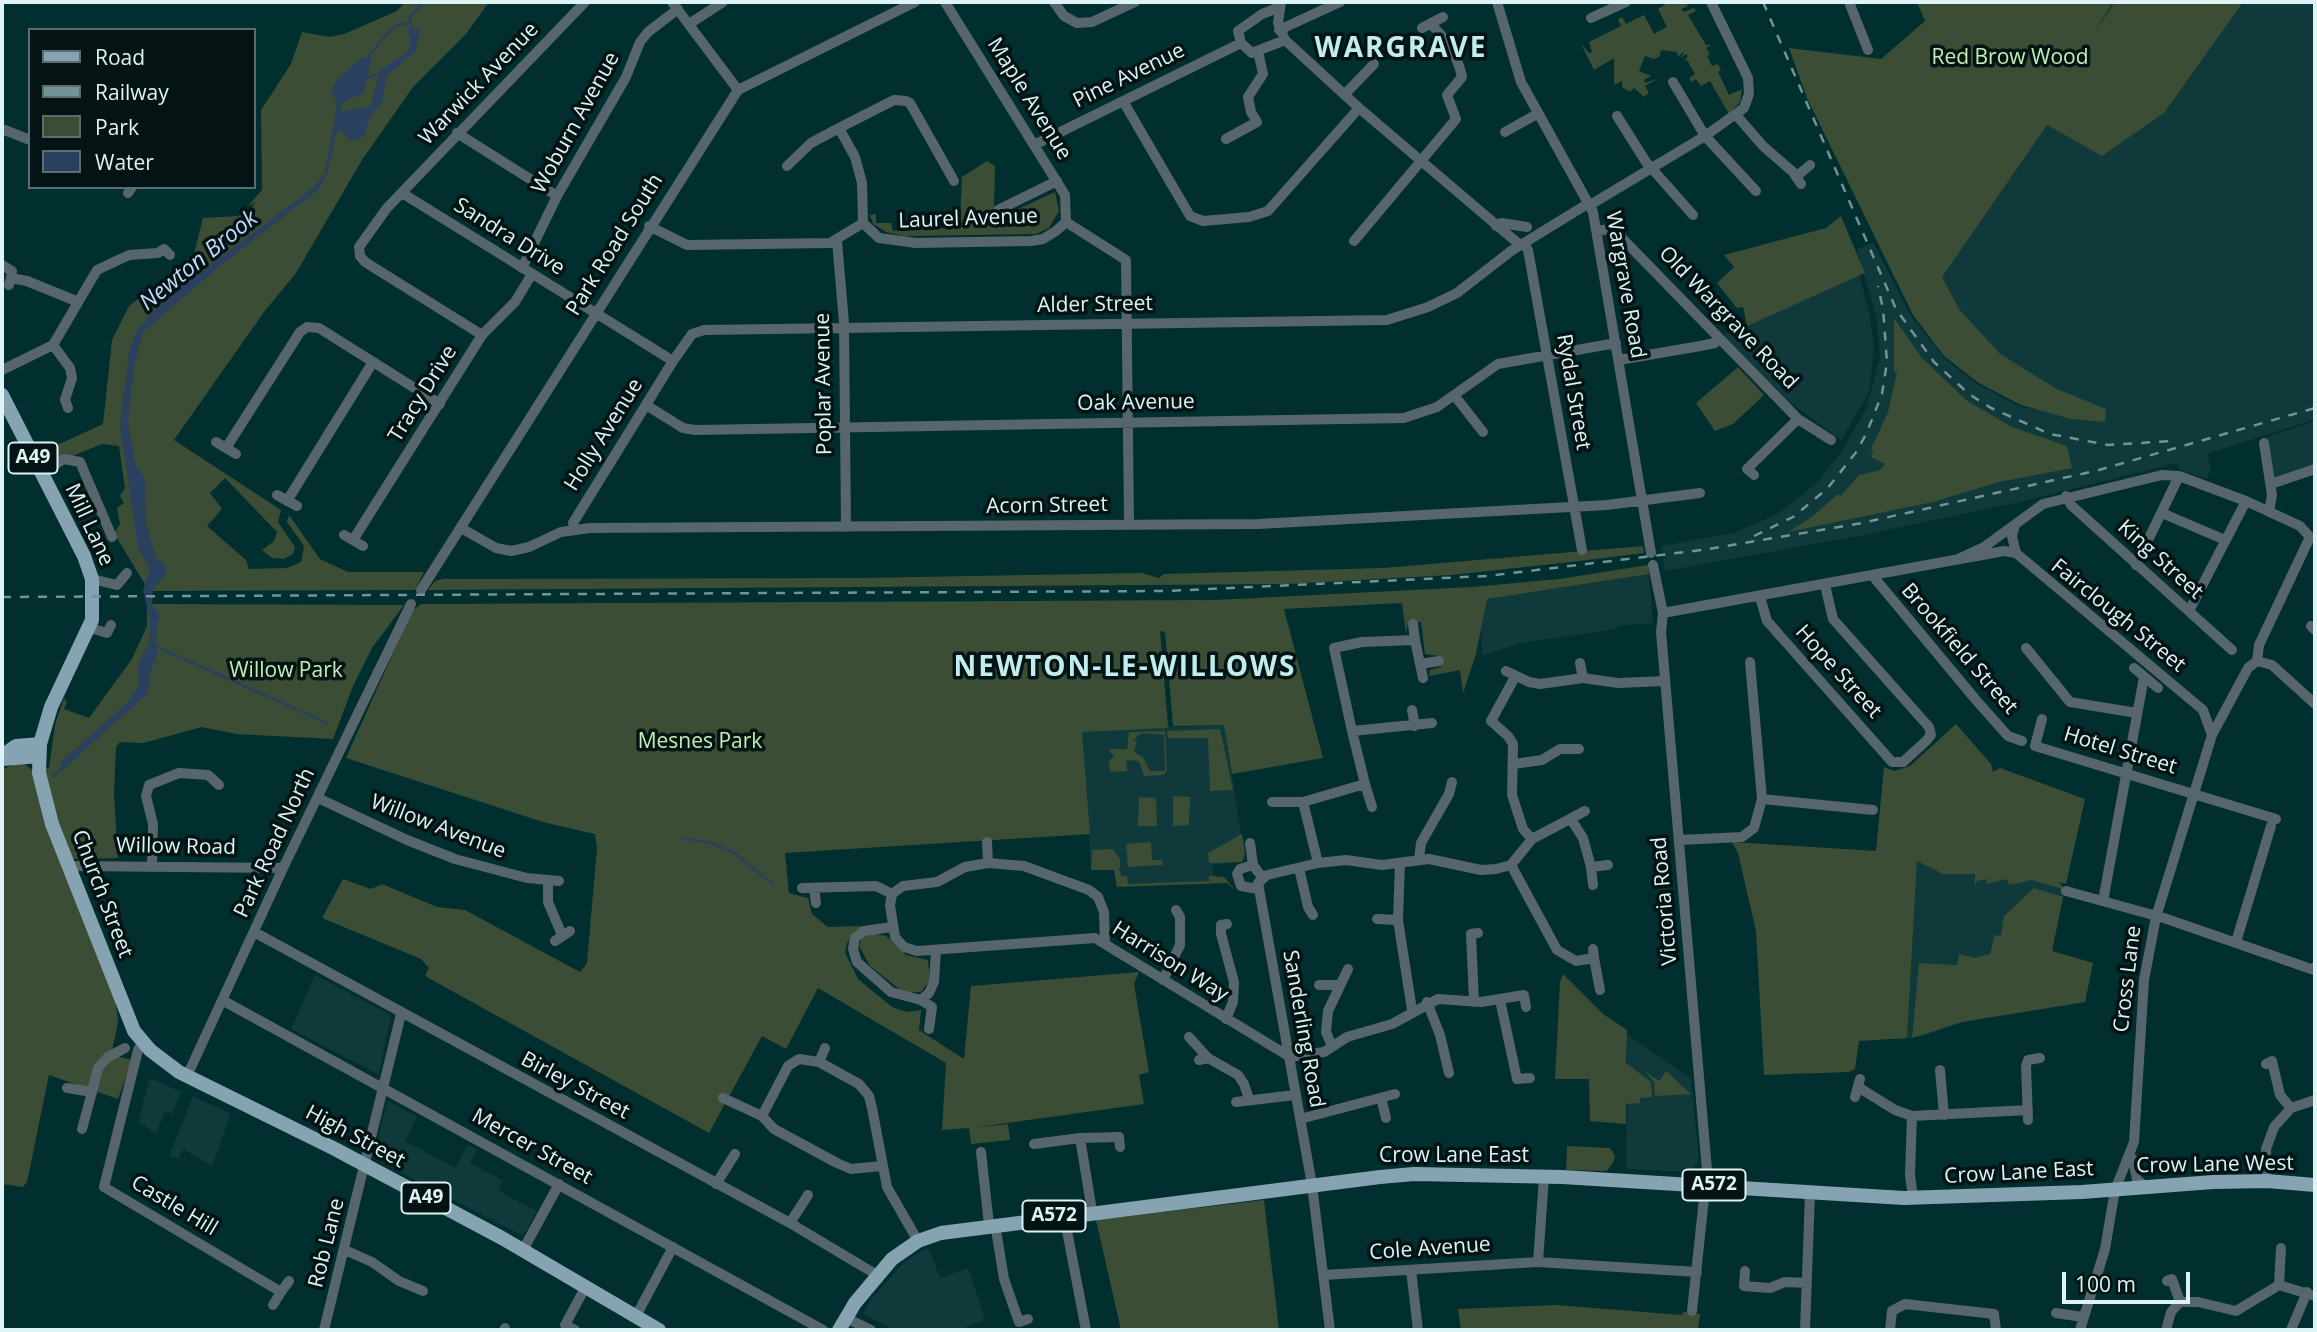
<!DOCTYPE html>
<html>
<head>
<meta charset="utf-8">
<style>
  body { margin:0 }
  #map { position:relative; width:2317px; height:1332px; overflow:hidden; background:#012e2f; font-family:"Open Sans",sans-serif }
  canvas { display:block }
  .frame { position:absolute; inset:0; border:4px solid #def3f3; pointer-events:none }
  .legend { position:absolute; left:28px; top:28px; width:228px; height:161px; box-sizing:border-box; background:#041313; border:2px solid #5b6d6d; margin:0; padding:9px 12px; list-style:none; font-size:21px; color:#def3f3 }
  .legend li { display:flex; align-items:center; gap:14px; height:35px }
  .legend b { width:35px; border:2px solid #5b6d6d }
  .scale { position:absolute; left:2062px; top:1272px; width:128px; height:32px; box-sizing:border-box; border:4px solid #def3f3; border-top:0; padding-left:9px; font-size:21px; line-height:24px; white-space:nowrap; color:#def3f3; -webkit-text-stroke:5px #041313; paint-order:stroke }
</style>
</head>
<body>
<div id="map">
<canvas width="2317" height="1332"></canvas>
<div class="frame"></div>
<ul class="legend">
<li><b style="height:9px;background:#85a3b0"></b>Road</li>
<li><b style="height:9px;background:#739494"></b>Railway</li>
<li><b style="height:19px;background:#3b4e35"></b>Park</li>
<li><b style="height:19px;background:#29405e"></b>Water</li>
</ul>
<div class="scale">100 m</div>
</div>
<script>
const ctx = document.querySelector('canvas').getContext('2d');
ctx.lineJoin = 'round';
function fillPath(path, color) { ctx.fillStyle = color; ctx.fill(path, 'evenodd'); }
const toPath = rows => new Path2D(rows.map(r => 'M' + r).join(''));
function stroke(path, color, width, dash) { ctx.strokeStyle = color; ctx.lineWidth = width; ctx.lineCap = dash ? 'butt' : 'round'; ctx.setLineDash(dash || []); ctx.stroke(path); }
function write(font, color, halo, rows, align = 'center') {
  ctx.font = font + ' "Open Sans",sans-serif'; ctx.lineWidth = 7; ctx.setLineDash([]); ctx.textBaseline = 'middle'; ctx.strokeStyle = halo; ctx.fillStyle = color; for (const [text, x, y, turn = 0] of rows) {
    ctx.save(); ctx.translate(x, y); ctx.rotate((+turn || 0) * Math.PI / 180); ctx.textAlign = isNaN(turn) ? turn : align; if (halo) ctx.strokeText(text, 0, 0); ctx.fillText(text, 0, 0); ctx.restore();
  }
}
const built = toPath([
  [2113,2,2315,2,2315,419,2207,454,2211,469,2207,479,2178,469,2176,463,2024,501,1869,534,1665,571,1661,546,1734,533,1777,514,1818,482,1841,452,1866,409,1880,359,1877,320,1857,249,1873,242,1911,316,1944,358,1977,384,2020,407,2038,410,1979,383,1944,356,1913,315],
  [1859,274,1870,316,1874,347,1869,393,1841,440,1775,392,1724,335],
  [2315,421,2315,466,2274,479,2266,437],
  [1649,574,1653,623,1617,626,1617,629,1521,643,1482,656,1481,630,1486,599],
  [1159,632,1169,727,1224,725,1245,858,1235,863,1213,865,1214,883,1117,887,1114,870,1091,870,1082,732,1086,732],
  [1917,860,1938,870,2061,883,2065,890,2052,951,2093,963,2085,1002,1962,1022,1921,1037,1907,1038],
  [315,975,391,1015,379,1075,291,1029],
  [1627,1035,1691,1078,1699,1161,1689,1172,1626,1169],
  [150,1078,181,1092,172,1114,165,1112,156,1133,138,1122],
  [193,1096,231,1114,212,1166,183,1149,179,1159,169,1156],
  [387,1100,417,1117,405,1141,455,1168,467,1145,477,1149,470,1163,503,1181,499,1187,502,1193,537,1211,523,1236,373,1158],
  [928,1247,940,1278,968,1268,984,1316,982,1321,959,1330,894,1330,863,1314,869,1302,904,1262]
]);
const green = toPath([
  [405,2,489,2,466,34,413,87,362,160,296,273,264,312,174,440,281,510,278,522,295,547,293,554,284,559,272,558,262,550,274,541,277,532,225,478,210,493,222,509,207,526,246,560,249,569,287,568,301,562,304,546,287,522,289,515,320,559,348,572,424,572,415,590,149,591,114,533,120,524,117,508,124,503,120,496,125,488,119,446,102,444,47,466,40,453,103,424,112,340,129,306,194,254,203,218,238,216,250,210,255,203,248,206,262,190,261,110,291,64,302,32,329,37,344,34,397,11],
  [1669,2,1686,2,1688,6,1681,9,1684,12,1694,8,1696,11,1688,15,1706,45,1712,45,1706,48,1710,54,1707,56,1712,66,1718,64,1721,70,1718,72,1729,95,1742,89,1740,102,1729,114,1710,81,1701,86,1696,79,1691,82,1689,78,1695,74,1687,60,1684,61,1688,56,1686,54,1681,58,1685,50,1678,57,1677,52,1661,50,1660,56,1654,59,1645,56,1639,71,1651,76,1644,80,1645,83,1657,79,1645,86,1649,93,1644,97,1634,88,1630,92,1622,87,1622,81,1614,85,1614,58,1594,70,1581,44,1589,53,1592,52,1589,42,1621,26,1618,19,1622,17,1626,24,1644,15,1654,34,1667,27,1658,9],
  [1917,2,2113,2,2092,36,2115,2,2243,2,2164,113,2102,156,2047,125,1942,277,1959,309,2000,354,2057,389,2106,409,2105,422,2071,419,2021,405,1979,383,1944,356,1913,315,1807,98,1789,48,1881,59,1925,21],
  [987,161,995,166,994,206,1001,217,1055,192,1059,211,1049,228,1036,234,904,236,886,232,873,224,870,215,876,214,876,223,891,223,893,231,946,228,946,221,960,222,962,177],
  [1841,216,1865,273,1747,326,1743,307,1737,308,1717,283,1734,267,1724,255,1826,228],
  [1894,318,1922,358,1966,400,2012,427,2067,446,2072,468,1999,482,1933,502,1788,532,1812,517,1838,494,1841,496,1859,475,1880,470,1885,464,1871,457,1873,451,1871,449,1888,412,1897,373,1894,372],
  [1738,367,1764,395,1733,424,1715,431,1696,403],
  [1643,546,1644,553,1571,562,1451,575,1287,584,428,590,435,581,443,579,860,578,1142,573,1159,578,1164,574,1383,568],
  [1648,565,1649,574,1487,599,1476,654,1463,693,1460,670,1429,676,1430,670,1441,667,1439,656,1425,654,1421,622,1408,623,1406,634,1402,603,1284,609,1323,758,1232,774,1224,725,1173,726,1165,632,1160,631,1168,728,1082,732,1090,834,785,853,789,893,808,898,812,914,828,927,862,926,847,943,845,953,858,979,892,1007,907,1012,921,1010,919,1030,964,1059,971,986,1139,972,1134,984,1149,1072,1139,1075,1144,1104,971,1128,1008,1124,1010,1140,971,1144,969,1128,942,1130,946,1063,818,988,786,1049,762,1036,709,1133,425,976,429,968,421,959,322,918,343,879,371,889,382,884,437,907,465,910,580,972,587,963,597,848,595,834,543,822,346,758,412,611,421,604,1215,600,1472,587,1559,579],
  [147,604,404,605,372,648,353,686,333,739,236,734,202,727,143,743,120,742,116,747,114,795,118,858,63,859,114,984,118,1023,111,1055,132,1060,118,1099,49,1075,27,1182,23,1187,2,1184,2,769,22,762,32,770,49,768,55,725,64,698,67,702,64,709,89,718,132,659,147,626],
  [1956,724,1991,764,1993,772,2000,768,2085,799,2066,884,2059,882,2065,890,2032,880,2009,885,2007,879,1987,884,1986,879,1977,881,1975,886,1975,874,1943,874,1917,861,1907,1038,1859,1041,1855,1069,1849,1072,1764,1075,1756,931,1738,853,1732,842,1876,851,1884,767,1894,771,1910,766],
  [1220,729,1233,790,1210,791,1208,738,1168,738,1167,731],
  [1165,731,1167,771,1163,775,1144,776,1139,762,1132,760,1126,761,1127,771,1110,772,1109,761,1114,757,1108,749,1127,749,1129,732],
  [1142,733,1164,735,1165,771,1150,771,1143,757,1134,752,1137,741,1133,740],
  [1173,796,1190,797,1189,825,1173,826],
  [1139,797,1156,798,1157,826,1138,826],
  [1242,834,1245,853,1242,862,1209,863,1208,853],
  [1151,842,1152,860,1162,860,1163,865,1128,867,1126,844],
  [1113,849,1120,859,1120,868,1117,870,1120,870,1121,876,1127,876,1128,884,1209,881,1209,876,1224,877,1236,891,1227,883,1117,887,1114,870,1091,870,1092,850],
  [2034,888,2063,897,2052,951,2093,963,2085,1002,1962,1022,1912,1038,1919,963,1957,965,1959,954,1975,958,1990,954,1995,935,2001,936,2004,916],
  [875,934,886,936,906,955,928,960,930,980,921,992,903,992,870,966,859,946,863,936],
  [1563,974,1603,1014,1627,1030,1626,1063,1651,1082,1652,1097,1640,1098,1640,1103,1626,1104,1626,1124,1590,1121,1589,1079,1555,1079,1560,982],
  [1645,1071,1659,1081,1666,1071,1691,1094,1655,1096,1654,1082],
  [1567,1146,1610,1148,1615,1156,1614,1161,1607,1171,1566,1170],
  [1264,1200,1279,1330,1121,1330,1096,1220],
  [1556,1305,1682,1315,1683,1312,1700,1314,1698,1330,1461,1330,1458,1309]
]);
const water = toPath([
  [420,29,416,51,387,75,382,102,368,120,365,136,350,141,341,130,336,134,327,175,317,191,221,265,143,332,134,366,128,422,136,465,145,479,146,522,156,559,164,563,166,573,153,590,152,605,160,616,156,628,157,655,150,673,148,693,54,778,52,773,58,771,63,760,127,703,139,685,138,664,149,643,150,620,143,590,150,569,138,548,120,425,129,351,137,330,155,310,189,281,313,188,324,175,330,147,337,103,331,90,337,80,361,58,372,57,364,92,341,104,342,111,371,106,379,71,408,51,411,46,408,30]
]);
const stream = toPath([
  [412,33,410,18,423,2],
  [368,57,387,34,398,25,409,23],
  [366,78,379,74],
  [155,646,327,723],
  [683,838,711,843,733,852,773,884]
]);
const minor = toPath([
  [672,2,738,90],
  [1054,2,1064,16,1077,23,1092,22,1135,2],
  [1281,2,1278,23,1285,40,1359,108,1520,245],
  [1497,2,1521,82,1593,212,1651,553],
  [1849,2,1868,50],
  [1280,7,1262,14,1238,31,1241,43,1252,53,1285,40],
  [1591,18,1626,2],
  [689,24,723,2],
  [1422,28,1443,17],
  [1279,30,1340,2],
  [1673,82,1705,136,1756,191],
  [1346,93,1374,64],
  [1123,101,1190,216,1203,221,1249,217,1268,211,1359,108],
  [1617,116,1646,162,1693,215],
  [1737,116,1763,146,1793,172,1801,184],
  [839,128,894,100,906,101,910,103,954,181],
  [2,129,30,140],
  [1505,132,1537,114],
  [457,133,557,196],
  [1226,139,1257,122,1251,112,1248,97,1263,74,1258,51],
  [1034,145,1241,43],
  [787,166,811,143,839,128,855,157,862,183,863,223],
  [1796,177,1810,165],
  [128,193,132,187],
  [402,193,673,361,692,334,704,330,1387,320,1428,307,1457,293,1511,251,1589,203],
  [1590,205,1705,136,1744,108,1749,94,1748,78,1711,2],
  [998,210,1057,181],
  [1066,222,1126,260,1129,524],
  [649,226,687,245,830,243,863,223,879,238,916,243,1031,241,1043,239,1056,231,1066,222,1065,195,945,2],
  [1496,226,1501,223,1527,227],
  [1597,231,1609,229,1617,233,1798,419,1831,440],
  [837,241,844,323,846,527],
  [1354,241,1456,119,1447,95,1462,77,1460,69,1452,47,1431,24],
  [1523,243,1528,250,1582,550],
  [2,265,12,271,11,278],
  [522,268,557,196,626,77,640,42,648,32,678,9],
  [9,285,11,278,27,281,76,301],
  [482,335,365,262,360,256,359,247,387,208,585,2],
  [53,345,70,368,72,378,65,400,68,408],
  [1619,360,1700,346,1715,343,1719,338],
  [2,370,53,345,97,270,129,255,158,253,164,249,170,255],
  [1454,395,1483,432],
  [646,405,683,428,695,430,1404,418,1437,407,1498,364,1616,343],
  [216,442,236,454],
  [2264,443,2272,495,2269,512],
  [226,448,300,332,307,327,319,328,440,404],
  [41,473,64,459,80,462,112,537],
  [1754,475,1747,469,1798,419],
  [2271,484,2315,469],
  [277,495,297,506],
  [2066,496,2071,505,2232,650],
  [287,501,373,362],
  [2162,513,2225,540],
  [2015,525,2012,536,2016,553,2203,710,2212,735],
  [461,528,496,548,511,551,529,547,561,532,590,528,1258,524,1607,505,1700,493],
  [574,529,573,523,673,361],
  [344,535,363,546],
  [353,540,482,335,515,302,532,274],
  [1956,560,1984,547,2043,504,2162,475,2179,476,2246,501,2300,526,2310,537],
  [1653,565,1663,613,1661,632,1707,1170,1692,1311],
  [2136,565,2179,476],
  [1872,575,1976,700,2008,736,2022,741],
  [92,579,117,585,127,573],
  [421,590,738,90,915,2],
  [1760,597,1767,621,1892,762,1903,762,1926,741,1931,735,1929,727,1833,619,1825,585],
  [2189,611,2246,501],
  [1663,613,2004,551,2016,553],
  [1413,624,1415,640],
  [2311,626,2315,630],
  [90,628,107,633,111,625],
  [2026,648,2070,702,2137,713],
  [2257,661,2259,645,2310,537],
  [2257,661,2272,665,2315,704],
  [1580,663,1583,678,1618,683,1665,681],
  [1420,664,1423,678],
  [2134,668,2158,688],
  [1506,671,1529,682,1540,684,1583,678],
  [1515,677,1491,721,1508,736,1513,744,1512,795,1523,829,1532,839],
  [1412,710,1415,726],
  [2042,719,2035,746,2276,819],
  [1352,731,1334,648,1362,642,1415,640,1420,664,1439,661],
  [1514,764,1542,760,1560,749,1579,749],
  [1365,784,1372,807],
  [318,798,407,840,455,859,527,878,559,881],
  [1762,799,1873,810],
  [1272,802,1303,802],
  [1572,821,1583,838,1591,867],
  [1680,840,1742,837,1754,828,1762,799,1750,662],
  [987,842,988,863],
  [1250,843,1253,865],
  [1419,859,1421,843,1449,794,1452,782],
  [1318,863,1303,802,1365,784,1352,731,1432,723],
  [1400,863,1398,920,1412,1010],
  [152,865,153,824,146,796,149,785,179,773,208,775,219,785],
  [1511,865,1557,950,1576,961,1594,958,1593,949],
  [69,866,283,868],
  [1299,868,1308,907,1313,915],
  [548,880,548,902,562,935],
  [1593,885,1591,867,1608,865],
  [802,888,876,886,892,894],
  [814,888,816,903],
  [1258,889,1241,886,1237,874,1240,869,1253,865,1262,877],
  [2066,891,2164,918,2314,970,2315,967],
  [2103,901,2144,677],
  [1377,919,1398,920],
  [892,927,864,931,855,938,853,949,857,962,891,992,921,1000,929,993,934,982,936,950],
  [254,932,790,1223,877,1275],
  [555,941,570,931],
  [2236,942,2271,826],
  [1105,943,1104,912,1098,897,1089,890,1024,866,988,863,965,867,937,882,903,886,892,894,890,905,895,937,904,947,917,951,1095,938,1290,1057,1324,1052,1347,1037,1392,1024,1438,999,1481,1002,1524,995,1526,1007],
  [1594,958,1600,990],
  [1163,980,1180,945,1180,917,1176,910],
  [1319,985,1340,985],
  [222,1000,823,1330],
  [921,1000,932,1007,929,1029],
  [1500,1000,1517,1079,1530,1078],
  [1427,1002,1440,1035,1449,1073],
  [1474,1002,1471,934,1478,933],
  [1226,1019,1233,1002,1234,982,1221,934,1221,925,1227,924],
  [1189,1037,1208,1058],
  [143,1042,138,1050,104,1187,281,1292,289,1281],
  [1332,1046,1326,1032,1328,1011,1348,969],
  [1199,1060,1208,1058,1238,1075,1244,1084,1249,1099],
  [819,1062,825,1048],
  [2266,1064,2272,1061,2280,1095,2291,1108],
  [1940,1070,1944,1115],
  [187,1076,285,864,411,604],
  [1858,1087,1895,1110,1912,1116],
  [67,1088,92,1092,98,1068,108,1057,125,1048],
  [1855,1097,1860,1079],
  [723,1098,762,1116,774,1129,837,1163,851,1169,882,1166],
  [1381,1098,1386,1118],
  [1236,1102,1295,1095],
  [762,1116,788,1066,799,1059,819,1062,859,1084,869,1096,872,1108,887,1187,918,1241],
  [1300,1119,1395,1094],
  [2028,1120,2026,1066,2028,1060,2040,1058],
  [82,1129,92,1092],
  [1080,1138,1119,1137,1120,1147],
  [1034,1144,1080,1138,1092,1211],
  [981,1152,989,1225],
  [2133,1159,2137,1180,2147,1187],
  [2267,1181,2266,1149,2274,1127,2291,1108,2315,1100],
  [716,1184,735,1154],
  [1913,1198,1910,1175,1912,1116,2028,1110],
  [1064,1215,1086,1330],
  [790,1223,808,1195],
  [995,1224,1004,1279,1019,1322,1028,1319],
  [345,1250,372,1262,399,1281,423,1291],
  [523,1250,559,1184],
  [1538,1262,1544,1177],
  [1411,1270,1418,1330],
  [1745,1271,1744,1286,1770,1288,1785,1282,1807,1283],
  [1324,1275,1538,1262,1697,1272],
  [2167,1281,2172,1279,2180,1302],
  [2279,1285,2281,1248],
  [273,1305,281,1292],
  [2056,1313,2083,1317],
  [636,1316,673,1247],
  [846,1318,871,1330],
  [324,1330,401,1014],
  [504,1330,505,1328],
  [575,1330,565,1325,586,1286],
  [1330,1330,1312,1185,1258,883,1267,875,1318,863,1346,860,1382,865,1429,859,1481,870,1496,869,1511,865,1532,839,1585,811],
  [1805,1330,1810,1193],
  [1890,1330,1892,1311,1905,1304,1994,1314,1996,1330],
  [2080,1330,2105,1249,2115,1190,2134,1142,2144,980,2156,917,2212,735,2248,668,2257,661],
  [2166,1330,2171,1312,2180,1302,2198,1302,2236,1311,2279,1285,2315,1296],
  [2291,1330,2307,1292]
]);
const major = toPath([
  [2,395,84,556,92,579,92,620,51,707,40,744,39,773,52,824,134,1031,150,1050,179,1072,335,1149,502,1238,659,1330],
  [2,756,16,746,40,744],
  [3,759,39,756],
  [839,1330,855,1303,892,1259,918,1241,941,1233,1380,1177,1414,1174,1562,1177,1904,1198,2082,1192,2213,1182,2267,1181,2315,1185]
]);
const rail = toPath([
  [1763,2,1896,309,1934,362,1969,394,1991,408,2050,434,2108,445,2172,441],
  [1754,536,1793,517,1827,489,1857,451,1867,432,1882,394,1887,362,1883,309,1878,286],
  [2,597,1166,591,1487,576,1702,550,1862,523,2099,470,2315,408]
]);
const shields = [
  [33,458,49],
  [1714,1185,63],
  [426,1198,49],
  [1054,1216,63]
];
const shieldNames = [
  ["A49",33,458],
  ["A572",1714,1185],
  ["A49",426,1198],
  ["A572",1054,1216]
];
const parkNames = [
  ["Red Brow Wood",2010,58],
  ["Willow Park",286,671],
  ["Mesnes Park",700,742]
];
const streetNames = [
  ["Pine Avenue",1129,76,-26],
  ["Warwick Avenue",479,84,-46],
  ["Maple Avenue",1029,99,58],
  ["Woburn Avenue",576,123,-61],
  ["Laurel Avenue",968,219,-2],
  ["Sandra Drive",509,237,32],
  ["Park Road South",615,245,-58],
  ["Wargrave Road",1625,285,80],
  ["Alder Street",1095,305,-1],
  ["Old Wargrave Road",1728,318,46],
  ["Poplar Avenue",824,384,-91],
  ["Rydal Street",1573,392,80],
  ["Tracy Drive",423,394,-58],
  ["Oak Avenue",1136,403,-1],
  ["Holly Avenue",604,435,-58],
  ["Acorn Street",1047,506,-1],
  ["Mill Lane",89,525,65],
  ["King Street",2160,560,42],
  ["Fairclough Street",2118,616,39],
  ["Brookfield Street",1959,649,49],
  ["Hope Street",1838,672,48],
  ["Hotel Street",2120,751,17],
  ["Willow Avenue",438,827,21],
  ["Park Road North",275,843,-65],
  ["Willow Road",176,847,1],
  ["Church Street",102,894,69],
  ["Victoria Road",1665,901,-95],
  ["Harrison Way",1170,962,32],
  ["Cross Lane",2128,979,-83],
  ["Sanderling Road",1303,1029,80],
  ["Birley Street",575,1086,28],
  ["High Street",355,1137,28],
  ["Mercer Street",532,1147,29],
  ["Crow Lane East",1454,1156],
  ["Crow Lane West",2215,1165,-1],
  ["Crow Lane East",2019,1173,-3],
  ["Castle Hill",174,1206,31],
  ["Rob Lane",327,1243,-76],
  ["Cole Avenue",1430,1249,-4]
];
const waterNames = [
  ["Newton Brook",199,261,-39]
];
const districtNames = [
  ["WARGRAVE",1401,49],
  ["NEWTON-LE-WILLOWS",1125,668]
];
fillPath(built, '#0f393a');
fillPath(green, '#3b4e35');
fillPath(water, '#29405e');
stroke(stream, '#29405e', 2.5);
stroke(minor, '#57656c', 10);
stroke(major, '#85a3b0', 14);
stroke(rail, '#739494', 2.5, [9, 9]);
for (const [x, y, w] of shields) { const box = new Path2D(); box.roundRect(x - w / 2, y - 15.5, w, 31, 5); ctx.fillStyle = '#041313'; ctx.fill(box); stroke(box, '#def3f3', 2); }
write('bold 19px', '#def3f3', null, shieldNames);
write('21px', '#c2eeb3', '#041313', parkNames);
write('21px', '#def3f3', '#041313', streetNames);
write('italic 23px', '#c1dafc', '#041313', waterNames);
ctx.letterSpacing = '2px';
write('bold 28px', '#c1edee', '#041313', districtNames);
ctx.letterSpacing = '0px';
</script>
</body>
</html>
